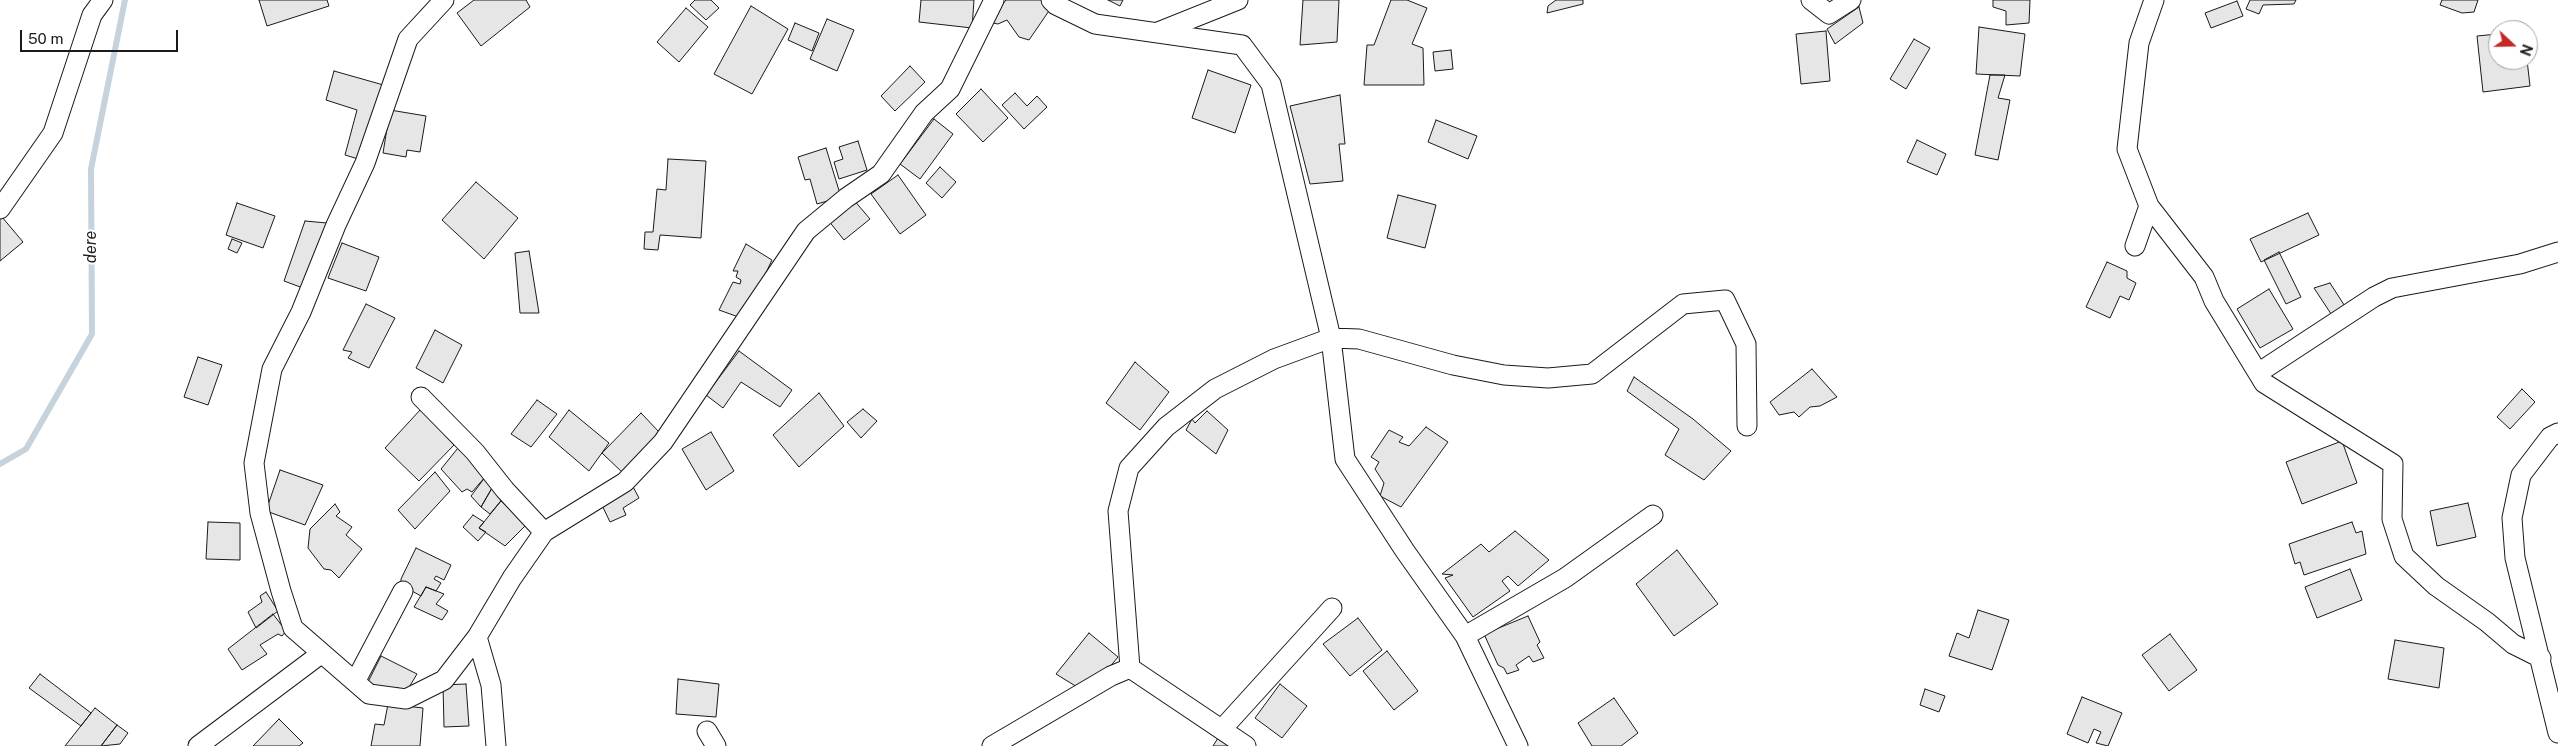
<!DOCTYPE html>
<html>
<head>
<meta charset="utf-8">
<style>
  body { margin:0 }
  #map { position:relative; width:2558px; height:746px; overflow:hidden; background:#fff; font-family:"Public Sans",sans-serif }
  canvas { display:block }
  .north { position:absolute; left:2488px; top:20px; width:50px; height:50px; box-sizing:border-box; background:#fff; border:1px solid #a3a3a3; border-radius:50%; rotate:111deg; font-size:14px; font-weight:700; line-height:20px; text-align:center; color:#1a1a1a }
  .north::after { content:''; display:block; margin:auto; width:18px; height:22px; background:#c62828; clip-path:polygon(50% 0,100% 100%,50% 72%,0 100%) }
  .scale { position:absolute; left:20px; top:30px; width:158px; height:22px; box-sizing:border-box; border:2px solid #1a1a1a; border-top:0; padding-left:6px; font-size:15px; line-height:18px; white-space:nowrap; color:#1a1a1a; -webkit-text-stroke:4px #fff; paint-order:stroke }
</style>
</head>
<body>
<div id="map">
<canvas width="2558" height="746"></canvas>
<div class="north">N</div>
<div class="scale">50 m</div>
</div>
<script>
const ctx = document.querySelector('canvas').getContext('2d');
ctx.lineJoin = 'round';
const toPath = rows => new Path2D(rows.map(r => 'M' + r).join(''));
function stroke(path, color, width, dash) { ctx.strokeStyle = color; ctx.lineWidth = width; ctx.lineCap = dash ? 'butt' : 'round'; ctx.setLineDash(dash || []); ctx.stroke(path); }
function fillPath(path, color) { ctx.fillStyle = color; ctx.fill(path, 'evenodd'); }
function write(font, color, halo, rows, align = 'center') {
  ctx.font = font + ' "Public Sans",sans-serif'; ctx.lineWidth = 4; ctx.setLineDash([]); ctx.textBaseline = 'middle'; ctx.strokeStyle = halo; ctx.fillStyle = color; for (const [text, x, y, turn = 0] of rows) {
    ctx.save(); ctx.translate(x, y); ctx.rotate((+turn || 0) * Math.PI / 180); ctx.textAlign = isNaN(turn) ? turn : align; if (halo) ctx.strokeText(text, 0, 0); ctx.fillText(text, 0, 0); ctx.restore();
  }
}
const stream = toPath([
  [0,464,26,449,92,334,91,169,125,0]
]);
const building = toPath([
  [259,0,327,0,329,6,267,26,259,0],
  [474,0,526,0,530,7,481,46,457,13,474,0],
  [695,0,711,0,719,8,706,20,690,5,695,0],
  [921,0,974,0,972,28,919,22,921,0],
  [1006,0,1047,0,1053,5,1029,40,1019,37,1007,20,998,24,989,22,1006,0],
  [1108,0,1123,0,1120,6,1108,0],
  [1303,0,1339,0,1337,42,1300,45,1303,0],
  [1391,0,1407,0,1427,8,1412,44,1423,48,1424,85,1364,85,1367,45,1374,45,1391,0],
  [1556,0,1583,0,1583,4,1547,13,1548,6,1556,0],
  [1993,0,2030,0,2029,23,2006,25,2006,11,1993,7,1993,0],
  [2250,0,2296,0,2294,4,2263,5,2259,14,2246,9,2250,0],
  [2442,0,2478,0,2474,12,2462,13,2440,5,2442,0],
  [2237,1,2243,16,2211,28,2205,13,2237,1],
  [751,6,788,29,752,94,714,74,751,6],
  [1859,7,1863,23,1835,44,1827,29,1859,7],
  [686,8,708,27,679,62,657,42,686,8],
  [827,19,854,30,837,71,810,59,827,19],
  [795,23,819,33,812,51,788,40,795,23],
  [1979,27,2025,34,2020,76,1976,74,1979,27],
  [1826,31,1830,81,1801,84,1796,34,1826,31],
  [2498,34,2498,60,2527,60,2530,86,2483,92,2477,36,2498,34],
  [1914,39,1930,48,1906,89,1890,79,1914,39],
  [1451,50,1453,69,1435,71,1433,52,1451,50],
  [910,66,925,82,895,111,881,96,910,66],
  [1208,70,1251,85,1235,133,1192,118,1208,70],
  [334,71,387,86,365,161,345,155,357,110,326,100,334,71],
  [1990,75,2005,75,1998,98,2010,100,1998,160,1975,155,1990,75],
  [981,89,1008,118,983,142,956,114,981,89],
  [1015,93,1027,106,1037,96,1047,107,1024,129,1002,105,1015,93],
  [1340,95,1345,144,1339,144,1343,181,1310,184,1290,106,1340,95],
  [390,110,426,116,420,152,407,150,406,157,383,153,390,110],
  [934,119,953,134,920,179,900,164,934,119],
  [1436,120,1477,136,1468,159,1428,142,1436,120],
  [1917,140,1946,154,1937,175,1907,162,1917,140],
  [858,141,867,170,839,179,834,162,843,159,839,147,858,141],
  [826,148,841,197,817,204,810,179,805,180,798,157,826,148],
  [668,159,706,161,701,238,660,235,658,250,644,249,645,232,653,232,657,189,666,190,668,159],
  [940,167,956,182,942,198,926,183,940,167],
  [898,175,926,215,900,234,871,194,898,175],
  [476,182,518,218,484,259,442,220,476,182],
  [1398,195,1436,205,1425,248,1387,238,1398,195],
  [853,199,870,219,844,240,828,220,853,199],
  [237,203,275,216,263,248,226,235,237,203],
  [2308,213,2319,235,2261,262,2250,239,2308,213],
  [2,217,23,242,0,261,0,218,2,217],
  [305,221,327,223,303,288,284,281,305,221],
  [232,239,242,243,237,253,228,249,232,239],
  [342,243,379,257,366,291,328,278,342,243],
  [746,244,772,260,744,319,719,310,733,282,740,284,741,280,736,277,738,271,733,271,746,244],
  [529,251,539,313,520,313,515,253,529,251],
  [2279,252,2301,297,2286,304,2264,260,2279,252],
  [2107,262,2127,271,2127,278,2136,283,2129,300,2120,296,2110,318,2086,307,2107,262],
  [2330,283,2348,311,2335,320,2314,288,2330,283],
  [2269,289,2293,329,2260,348,2237,309,2269,289],
  [366,304,395,318,369,368,348,358,352,352,343,350,366,304],
  [435,330,462,345,443,383,416,368,435,330],
  [739,351,792,390,780,407,741,382,723,408,706,395,739,351],
  [198,357,222,365,208,405,184,397,198,357],
  [1135,362,1169,392,1140,430,1106,403,1135,362],
  [1812,369,1837,397,1820,406,1810,407,1799,417,1794,412,1779,415,1770,402,1812,369],
  [1634,377,1693,419,1731,451,1704,480,1665,455,1679,429,1627,391,1634,377],
  [2522,389,2535,402,2510,429,2497,417,2522,389],
  [819,393,844,426,799,467,773,435,819,393],
  [537,400,557,414,531,447,511,434,537,400],
  [421,409,454,445,419,481,385,448,421,409],
  [863,409,877,421,861,438,847,422,863,409],
  [569,410,609,443,589,471,549,437,569,410],
  [1207,411,1228,430,1216,454,1186,430,1192,419,1195,423,1207,411],
  [641,413,660,433,623,473,602,453,641,413],
  [1426,427,1448,442,1401,507,1380,496,1384,483,1375,469,1379,462,1371,457,1389,430,1403,437,1399,442,1409,446,1426,427],
  [711,432,734,471,706,490,682,449,711,432],
  [2342,441,2357,483,2302,504,2286,462,2342,441],
  [458,448,486,476,472,492,467,489,462,492,441,469,458,448],
  [280,470,323,485,305,525,266,511,280,470],
  [435,472,450,491,415,529,398,510,435,472],
  [486,476,492,488,481,507,471,496,486,476],
  [631,483,639,498,623,508,626,515,610,522,600,501,631,483],
  [492,488,504,497,490,514,481,507,492,488],
  [501,501,527,524,505,546,479,528,501,501],
  [2468,503,2476,537,2437,546,2430,511,2468,503],
  [335,504,340,512,336,516,352,527,346,535,362,549,339,578,331,570,324,569,308,548,310,529,335,504],
  [473,515,484,522,479,528,486,532,478,541,463,527,473,515],
  [208,522,240,523,240,560,206,559,208,522],
  [2352,522,2356,533,2362,531,2366,554,2304,575,2300,562,2295,564,2289,544,2352,522],
  [1515,531,1549,560,1518,586,1508,576,1502,581,1510,591,1473,617,1445,578,1453,575,1442,574,1481,544,1489,552,1515,531],
  [416,548,451,565,444,580,436,576,434,579,441,583,436,591,426,587,421,596,401,585,401,579,416,548],
  [1677,550,1718,604,1674,636,1636,584,1677,550],
  [2350,569,2362,600,2317,618,2305,587,2350,569],
  [426,587,444,594,436,604,448,611,442,620,414,607,426,587],
  [266,592,278,611,256,628,248,612,262,602,260,596,266,592],
  [1978,610,2009,620,1992,670,1949,656,1957,633,1969,638,1978,610],
  [273,614,286,631,282,636,278,634,260,645,267,654,242,670,228,649,273,614],
  [1528,616,1540,642,1537,645,1544,658,1533,662,1529,656,1516,665,1519,670,1507,674,1504,668,1498,665,1484,634,1528,616],
  [1358,618,1382,650,1350,676,1323,644,1358,618],
  [1089,633,1118,657,1099,680,1082,690,1056,674,1089,633],
  [2170,634,2197,670,2169,691,2142,655,2170,634],
  [2395,640,2444,648,2439,688,2388,679,2395,640],
  [1387,651,1418,691,1394,710,1363,671,1387,651],
  [381,656,417,674,405,694,397,687,393,695,368,682,381,656],
  [40,674,91,713,81,726,29,688,40,674],
  [678,679,719,684,716,717,676,714,678,679],
  [466,684,469,726,444,727,443,685,466,684],
  [1280,684,1307,706,1282,738,1255,718,1280,684],
  [1925,689,1945,696,1939,712,1920,705,1925,689],
  [2082,697,2122,713,2108,746,2096,743,2101,732,2094,729,2088,743,2067,734,2082,697],
  [1614,698,1638,733,1621,746,1592,746,1578,723,1614,698],
  [388,704,423,708,420,746,371,746,375,724,384,725,388,704],
  [95,708,117,725,101,746,65,746,95,708],
  [279,719,303,743,299,746,253,746,279,719],
  [117,725,128,733,120,744,101,746,117,725],
  [1221,733,1238,746,1213,746,1221,733]
]);
const street = toPath([
  [444,0,408,39,365,163,336,225,301,312,272,369,254,463,260,513,281,591,293,628,369,694,406,699,444,680,477,637,512,578,544,532,625,482,663,442,806,231,846,198,881,174,924,113,950,89,994,0],
  [1051,0,1056,5,1095,24,1242,45,1271,84,1331,338,1345,459,1405,551,1465,636,1565,578,1653,515],
  [1811,0,1829,14,1851,0],
  [2154,0,2139,43,2127,149,2149,206,2204,277,2214,301,2264,383,2393,464,2392,519,2404,556,2436,586,2487,622,2513,644,2541,658],
  [1158,32,1238,0],
  [0,209,53,133,92,15,103,0],
  [2135,246,2149,206],
  [2258,373,2374,297,2392,288,2520,264,2558,252],
  [421,397,475,452,505,490,544,532],
  [2558,433,2550,437,2521,475,2512,518,2515,558,2558,733],
  [1465,636,1518,746],
  [477,637,491,685,496,746],
  [1130,668,1118,511,1129,468,1166,427,1215,389,1274,359,1331,338,1359,339,1453,365,1504,375,1548,378,1592,374,1683,304,1725,300,1746,344,1747,426],
  [1130,668,1246,746],
  [355,682,403,591],
  [1223,728,1332,608],
  [707,731,716,746],
  [198,746,322,653],
  [992,746,1111,676,1130,668]
]);
const waterNames = [
  ["dere",91,247,-90]
];
stroke(stream, '#c6d2dc', 6);
fillPath(building, '#e6e6e6');
stroke(building, '#1a1a1a', 1);
stroke(street, '#1a1a1a', 21);
stroke(street, '#fff', 19);
write('italic 16px', '#1a1a1a', '#fff', waterNames);
</script>
</body>
</html>
